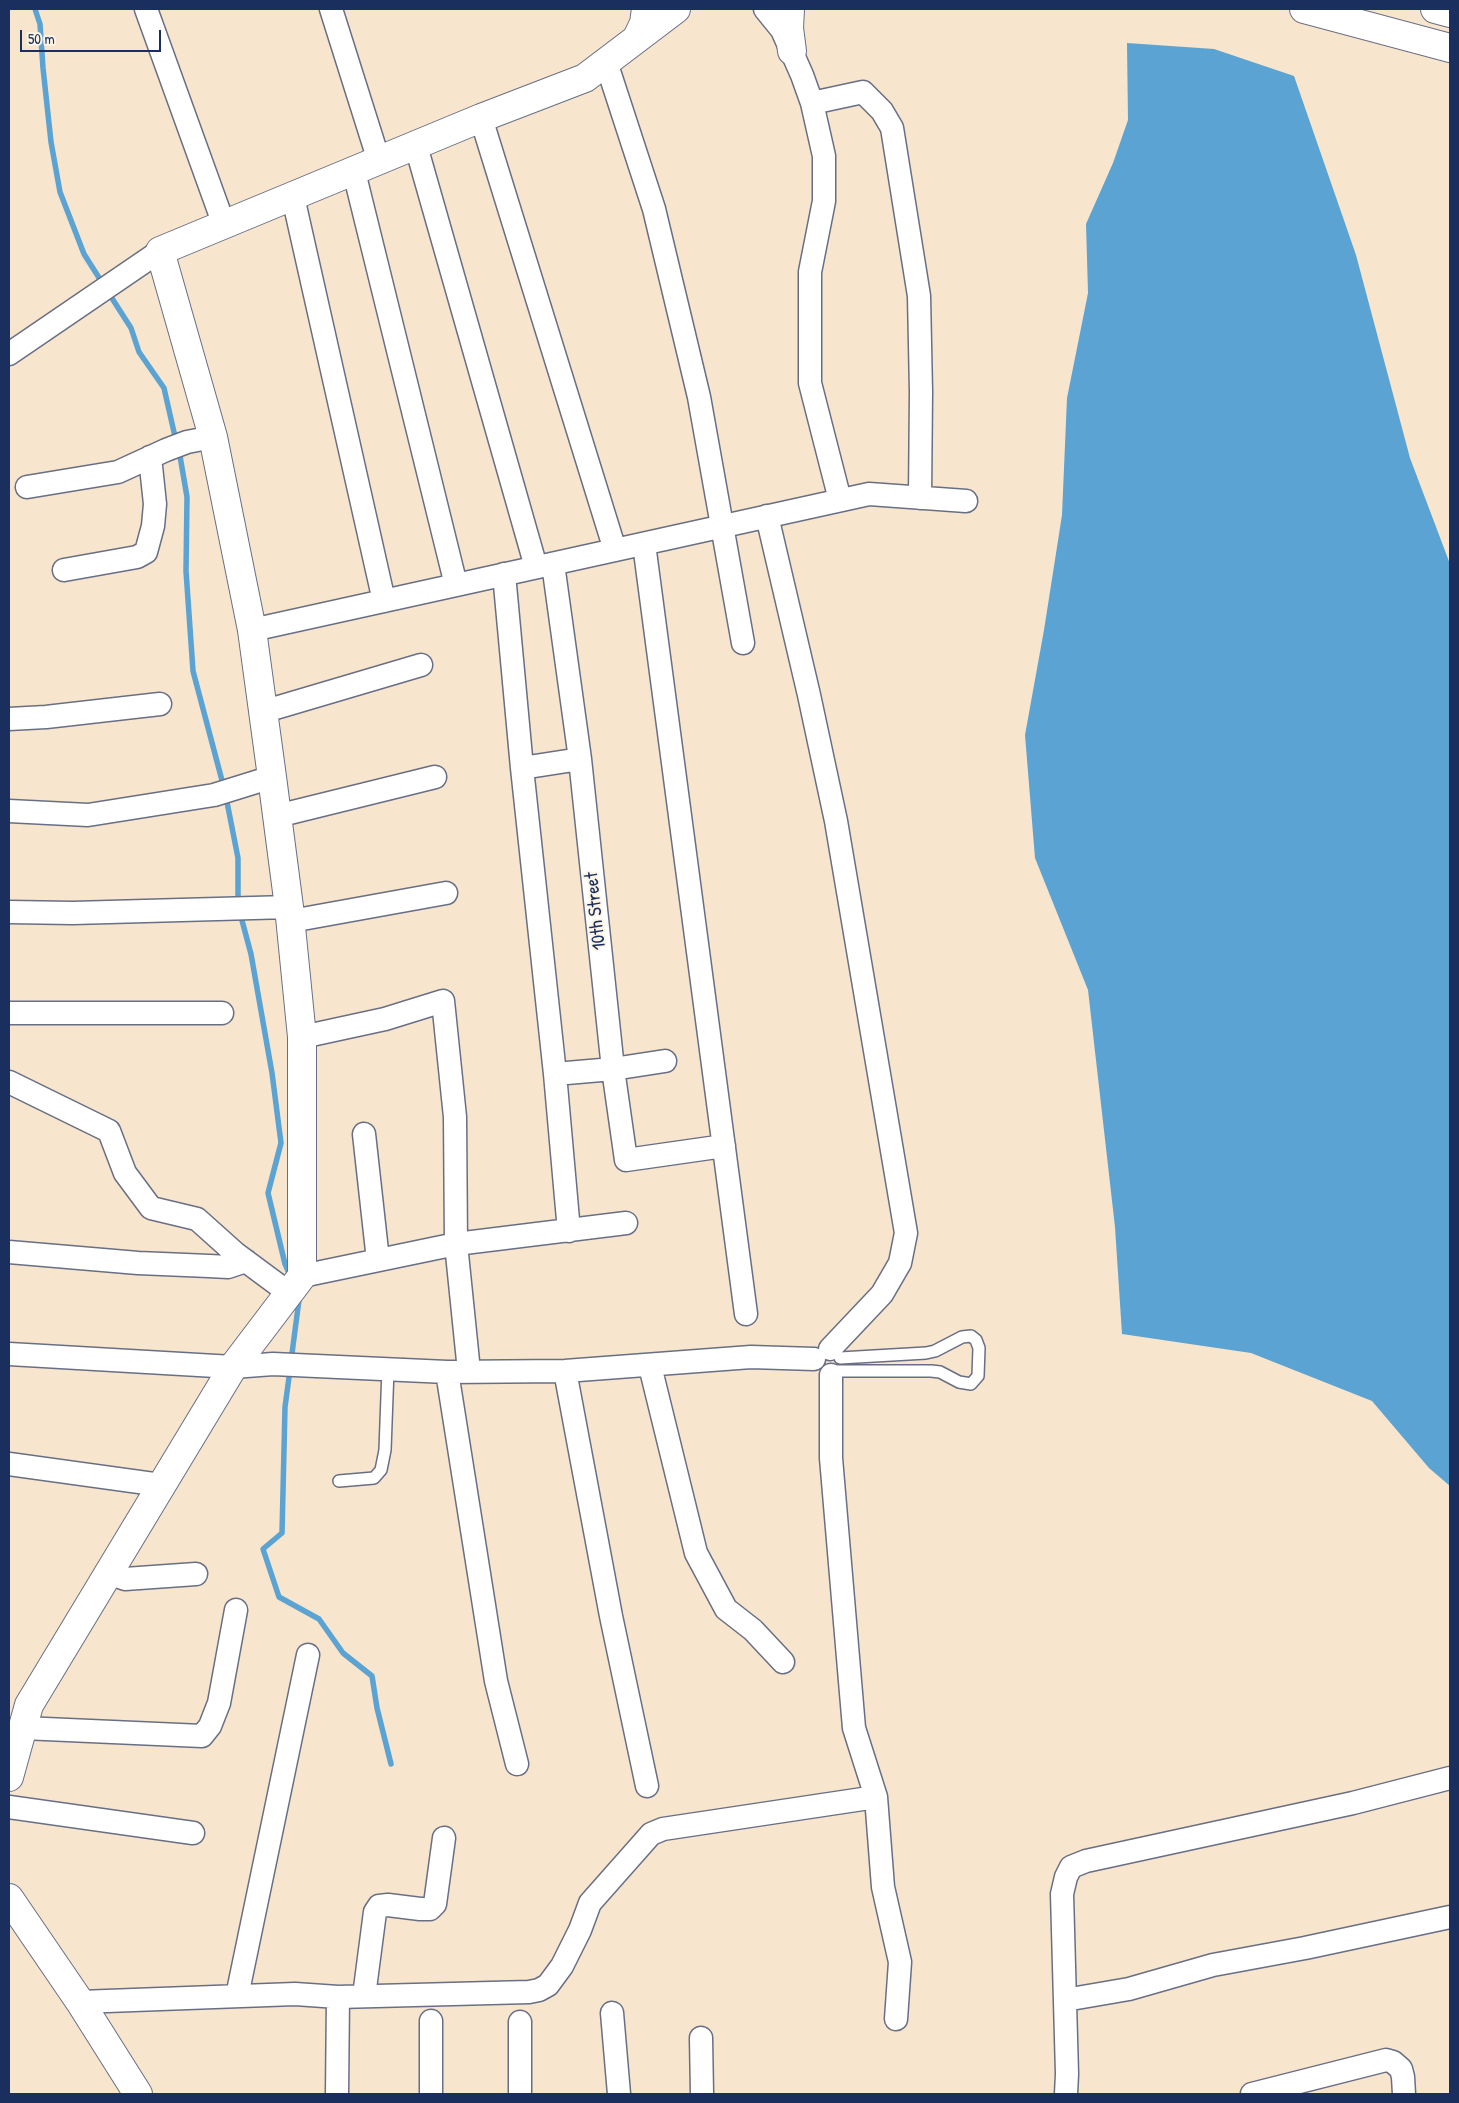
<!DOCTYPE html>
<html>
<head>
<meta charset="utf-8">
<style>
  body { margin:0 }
  #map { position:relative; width:1459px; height:2103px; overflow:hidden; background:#f7e5cd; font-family:"Patrick Hand",sans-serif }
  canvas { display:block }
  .frame { position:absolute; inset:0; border:10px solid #1b2f5e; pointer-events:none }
  .scale { position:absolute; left:20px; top:30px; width:141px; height:22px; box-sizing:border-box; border:2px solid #1b2f5e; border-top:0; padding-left:6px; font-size:15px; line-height:18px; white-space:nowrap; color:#1b2f5e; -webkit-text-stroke:4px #fcf5e5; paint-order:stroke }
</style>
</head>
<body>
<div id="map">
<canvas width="1459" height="2103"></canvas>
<div class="frame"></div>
<div class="scale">50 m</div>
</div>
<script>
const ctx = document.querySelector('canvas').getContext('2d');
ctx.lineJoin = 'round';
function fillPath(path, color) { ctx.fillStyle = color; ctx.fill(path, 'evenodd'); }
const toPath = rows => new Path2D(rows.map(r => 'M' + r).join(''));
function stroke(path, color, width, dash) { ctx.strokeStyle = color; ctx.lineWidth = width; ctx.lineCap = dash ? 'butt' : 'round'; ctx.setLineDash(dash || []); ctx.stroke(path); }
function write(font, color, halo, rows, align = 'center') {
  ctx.font = font + ' "Patrick Hand",sans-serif'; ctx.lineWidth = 4; ctx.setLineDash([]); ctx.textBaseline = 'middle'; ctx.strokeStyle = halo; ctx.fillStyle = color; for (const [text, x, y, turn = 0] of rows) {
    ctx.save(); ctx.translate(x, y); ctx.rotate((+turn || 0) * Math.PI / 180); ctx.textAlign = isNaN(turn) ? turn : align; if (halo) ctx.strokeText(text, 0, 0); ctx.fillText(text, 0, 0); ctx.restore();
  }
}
const water = toPath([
  [1127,43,1214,49,1294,76,1356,255,1410,458,1450,564,1450,1486,1429,1468,1372,1401,1251,1353,1122,1334,1115,1227,1088,990,1035,858,1025,735,1044,630,1062,515,1067,398,1088,293,1086,224,1113,163,1128,120]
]);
const stream = toPath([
  [35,9,40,24,43,68,51,142,60,192,84,254,103,284],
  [108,292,131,328,139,352,164,388,176,441],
  [179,450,187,497,186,571,193,671,224,788],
  [226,797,238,858,238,904],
  [240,913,251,954,272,1073,281,1143,268,1193,285,1264,291,1278],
  [291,1361,299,1300,298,1296],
  [290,1370,285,1407,282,1533,263,1549,279,1597,319,1619,343,1653,372,1676,377,1708,391,1764]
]);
const lane = toPath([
  [837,1371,931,1371,940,1372,959,1382,971,1384,978,1376,979,1348,976,1340,971,1336,962,1337,935,1351,926,1353,840,1358],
  [339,1481,374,1478,381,1470,385,1450,388,1369]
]);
const street = toPath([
  [146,9,224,225],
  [331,9,379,161],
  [765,9,782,30,802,75,812,103,824,156,824,201,810,272,810,383,840,500],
  [606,62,654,209,699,397,743,643],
  [812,103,863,92,882,111,892,128,919,296,921,392,920,498],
  [481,118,615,550],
  [416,146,536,567],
  [354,172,456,585],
  [293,197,384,601],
  [9,354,160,251],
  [27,487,118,472,166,450,187,442,213,437],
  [767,516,809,695,836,821,906,1233,900,1263,882,1294,830,1349],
  [644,544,746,1314],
  [553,564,580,759,613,1069,626,1160,724,1146],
  [64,570,137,557,146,552,153,526,155,504,150,457],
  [504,574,522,768,555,1074,569,1231],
  [252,630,869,494,966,501],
  [262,712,421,665],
  [9,719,46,717,160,704],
  [522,768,580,759],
  [9,811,88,815,214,795,272,777],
  [277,816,435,777],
  [9,912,73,913,289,907],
  [291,921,446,893],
  [9,1013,222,1013],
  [302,1037,385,1019,443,1001,455,1117,456,1244,469,1371],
  [555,1074,613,1069,665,1061],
  [9,1082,109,1131,125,1173,151,1208,197,1219,235,1253,289,1293],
  [364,1134,378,1260],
  [9,1252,138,1263,209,1266,228,1267,246,1261],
  [302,1276,456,1244,626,1223],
  [9,1354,233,1367,273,1364,447,1372,565,1371,751,1357,814,1359],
  [650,1366,696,1553,726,1609,753,1630,783,1662],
  [565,1371,611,1616,647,1786],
  [447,1372,496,1681,517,1764],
  [831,1375,831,1458,854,1728,876,1797,883,1887,900,1962,896,2019],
  [9,1464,161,1485],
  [108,1573,125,1579,196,1574],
  [23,1728,202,1736,210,1726,219,1703,236,1610],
  [9,1807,193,1833],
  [237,1996,308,1655],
  [364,1996,375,1912,379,1906,388,1905,420,1909,430,1909,435,1904,444,1838],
  [1065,2000,1129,1989,1213,1965,1305,1948,1450,1917],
  [80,2002,295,1994,338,1997,529,1992,539,1990,548,1985,562,1966,580,1930,590,1903,651,1834,663,1829,876,1797],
  [612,2013,619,2094],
  [431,2021,431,2094],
  [701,2038,702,2094],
  [337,2094,338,1997],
  [520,2094,520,2022],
  [1066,2094,1067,2074,1062,1894,1066,1877,1071,1867,1086,1861,1353,1803,1450,1778],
  [1252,2094,1386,2060,1393,2062,1401,2069,1403,2077,1404,2094]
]);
const secondary = toPath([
  [9,1777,29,1705,233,1367,302,1276,302,1037,289,907,272,777,252,630,213,437,160,251,481,118,585,78,676,9],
  [9,1898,80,2002,138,2094]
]);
const primary = toPath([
  [790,9,789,28,792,51],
  [1304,9,1450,48],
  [637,38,644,23,646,9]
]);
const highway = toPath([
  [1435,9,1450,13]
]);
const streetNames = [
  ["10th Street",596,911,-96]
];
fillPath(water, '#5ba3d2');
stroke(stream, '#5ba3d2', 5.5);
stroke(lane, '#686f85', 14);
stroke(street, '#686f85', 25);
stroke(secondary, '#686f85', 30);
stroke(primary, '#686f85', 30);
stroke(highway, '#686f85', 30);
stroke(lane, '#fff', 11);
stroke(street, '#fff', 22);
stroke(secondary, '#fff', 28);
stroke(primary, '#fff', 28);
stroke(highway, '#fff', 28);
write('19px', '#1b2f5e', '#fcf5e5', streetNames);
</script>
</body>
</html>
